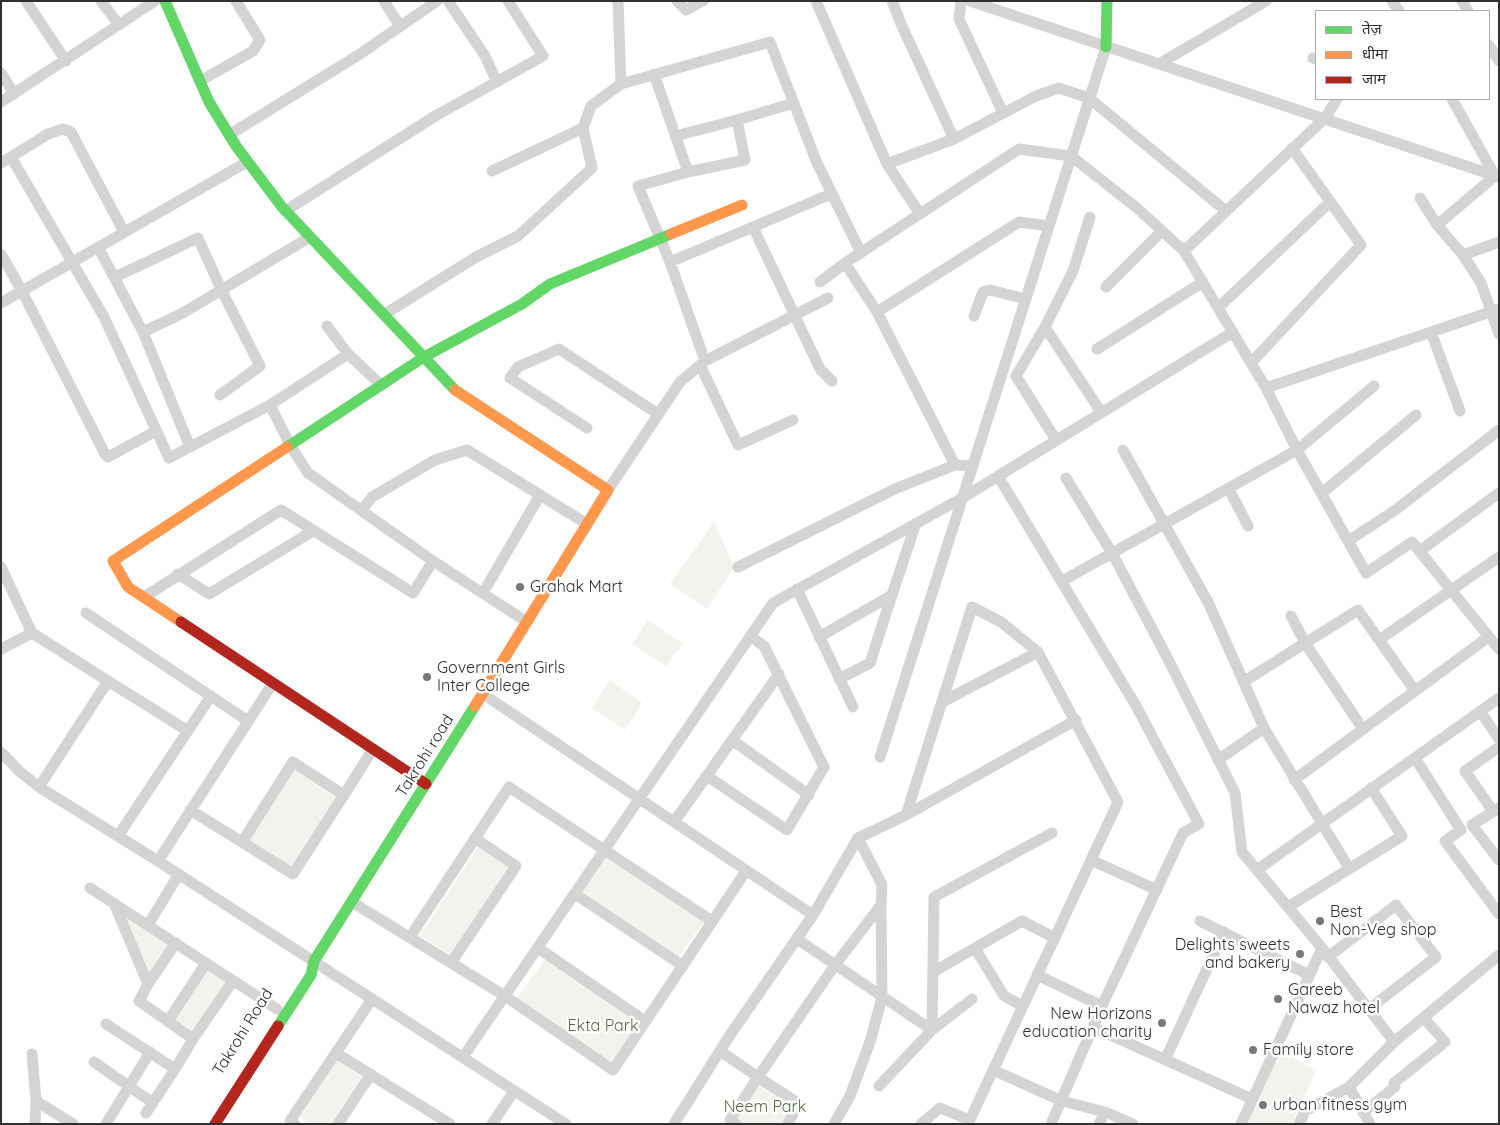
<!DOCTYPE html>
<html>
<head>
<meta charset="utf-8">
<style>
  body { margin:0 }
  #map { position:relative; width:1500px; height:1125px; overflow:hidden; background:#fff; font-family:Quicksand,"Noto Sans Devanagari",sans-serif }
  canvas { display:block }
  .frame { position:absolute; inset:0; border:2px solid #303030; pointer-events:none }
  .legend { position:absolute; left:1315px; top:10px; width:175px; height:90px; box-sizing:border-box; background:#fff; border:1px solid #acacac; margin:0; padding:6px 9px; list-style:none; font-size:15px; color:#303030 }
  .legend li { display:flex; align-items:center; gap:10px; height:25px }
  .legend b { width:25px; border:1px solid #acacac }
</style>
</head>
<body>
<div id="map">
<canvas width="1500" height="1125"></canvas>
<div class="frame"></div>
<ul class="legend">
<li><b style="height:6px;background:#63d668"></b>तेज़</li>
<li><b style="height:6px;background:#ff974d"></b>धीमा</li>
<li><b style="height:6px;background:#b3261e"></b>जाम</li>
</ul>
</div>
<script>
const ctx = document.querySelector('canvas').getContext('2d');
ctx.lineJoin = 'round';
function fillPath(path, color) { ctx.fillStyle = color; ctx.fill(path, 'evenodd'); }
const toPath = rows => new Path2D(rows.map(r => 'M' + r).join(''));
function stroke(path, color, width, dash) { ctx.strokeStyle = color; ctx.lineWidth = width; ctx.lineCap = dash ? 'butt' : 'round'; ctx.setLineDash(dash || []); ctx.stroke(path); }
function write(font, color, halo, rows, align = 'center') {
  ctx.font = font + ' Quicksand,sans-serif'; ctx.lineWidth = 5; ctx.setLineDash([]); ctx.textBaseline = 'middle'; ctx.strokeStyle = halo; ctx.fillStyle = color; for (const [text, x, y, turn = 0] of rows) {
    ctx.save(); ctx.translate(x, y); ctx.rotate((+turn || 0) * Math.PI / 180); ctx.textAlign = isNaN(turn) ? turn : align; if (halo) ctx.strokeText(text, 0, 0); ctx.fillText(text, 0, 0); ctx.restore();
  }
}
const green = toPath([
  [714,522,734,567,707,609,670,584],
  [648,620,683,644,666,666,632,644],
  [610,680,642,703,625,730,592,708],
  [294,767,338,795,290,868,248,842],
  [478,847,510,866,450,955,420,936],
  [606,857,705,921,678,957,582,892],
  [120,913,171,945,149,980],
  [548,955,644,1019,612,1067,516,1000],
  [207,969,228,984,192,1036,173,1022],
  [1278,1049,1316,1070,1292,1124,1244,1124],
  [338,1060,362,1077,331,1124,310,1124,300,1117],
  [759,1083,796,1104,786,1124,739,1124,735,1121]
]);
const street = toPath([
  [26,1,66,61],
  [101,1,119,25],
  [384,1,400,26],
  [448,1,485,56,497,82],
  [677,1,686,10,703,1],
  [816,1,887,164,920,214],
  [892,1,901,24,954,139],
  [961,1,959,19,1003,113],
  [970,1,1499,177],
  [1392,1,1399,11],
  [1462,1,1468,11],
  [1489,45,1499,61],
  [1313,58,1316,59],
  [1159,64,1266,1],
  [1,73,14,94],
  [654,74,688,172,745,160,737,120,794,103],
  [200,81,253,51,260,40,236,1],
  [621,84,770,42,817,163,861,253],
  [1452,99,1495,176,1437,225,1463,255,1481,283,1499,334],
  [1,102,155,1],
  [229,135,360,54,437,1],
  [675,136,737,120],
  [11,157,104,317,169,458,270,405],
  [1,163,48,134,63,129,71,132,124,232],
  [887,164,954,139,1036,96,1059,88,1089,98,1226,211],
  [492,171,583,128],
  [688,172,638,186,670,262,705,361],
  [1420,198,1437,225],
  [285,211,437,115,543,56,508,1],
  [753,227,820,369,832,381],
  [98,247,143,332,190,447],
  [1184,251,1325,118,1337,99],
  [1,254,22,291,105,454,108,457,156,431],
  [1463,255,1499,242],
  [670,262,831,194],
  [115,277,198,238,221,289,260,366,220,395],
  [820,282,845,263],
  [1106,287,1162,231],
  [1,303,247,162],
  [1218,308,1330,202],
  [877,312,1019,222,1049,226],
  [385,314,476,257,518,236,592,168,583,128,591,106,621,84,618,1],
  [974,316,983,292,990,290,1026,299],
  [327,326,348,354,381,385],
  [1045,327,1101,412],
  [143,332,181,314,310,237],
  [1431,332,1460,411],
  [1097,349,1203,282],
  [348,354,270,405,290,445,308,473,433,561],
  [1251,363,1361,245,1292,148],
  [700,365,738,445,793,420],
  [1266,388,1499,309],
  [587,428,510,378,518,367,559,349,658,414],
  [1056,440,1016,376,1045,327,1073,271,1090,217],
  [1123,450,1209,604,1264,728,1349,868],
  [955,465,877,312,845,263,1019,149,1071,156,1137,208,1184,251,1266,388,1297,450,1374,386],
  [998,476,1135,704,1199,824,1183,833,1102,1006,1051,1124],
  [1066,478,1112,553,1169,661,1235,793,1242,852,1322,948,1394,1042],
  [1229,489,1248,526],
  [608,490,680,382,705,361,828,298],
  [1322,493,1416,415],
  [362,510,372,497,435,460,467,450,587,524],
  [1348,541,1394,511,1499,430],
  [1421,550,1499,493],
  [1,567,32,633,1,649],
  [738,567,897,488,955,465,973,466],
  [178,574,209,594,313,531],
  [1062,581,1297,450,1366,573,1412,542,1499,649],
  [797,589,853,707],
  [483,593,540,495],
  [144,597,281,510,413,593,433,561,527,622],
  [86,613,248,721],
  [1291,616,1305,643,1363,729],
  [32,633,108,681,39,787],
  [819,637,892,595,916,523],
  [1379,640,1499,557],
  [839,679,870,663,892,595],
  [108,681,188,731],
  [1243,682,1358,610,1415,691],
  [483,694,813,915],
  [942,702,1038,652],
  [1480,711,1499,739],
  [732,740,809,795],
  [1,752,19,771,39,787,158,861,566,1124],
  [880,757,1106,47],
  [1415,758,1461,830,1445,841,1499,914],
  [1218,760,1264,728],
  [707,776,787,830,824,767,764,646,750,636],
  [1294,780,1487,638],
  [344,795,373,749],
  [1499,808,1472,825,1499,860],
  [190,810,242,842,293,874,344,795,293,762,242,842],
  [1493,811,1465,771,1499,747],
  [906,815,972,607,1001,622,1038,652,1118,802,968,1124],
  [674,822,779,674],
  [118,836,211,696],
  [1091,860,1157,890],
  [158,861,273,683],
  [1257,870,1499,698],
  [90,888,277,1009],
  [575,894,683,966],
  [352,902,505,996,613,1070,746,871],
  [114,903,148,984,176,943],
  [1288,907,1402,836,1371,788],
  [1200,921,1309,975],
  [148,925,179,874],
  [410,937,509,787,712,921],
  [797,939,932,1030],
  [538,948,645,1021],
  [975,948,1004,996,1023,1006],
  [1328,957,1396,905,1436,957,1369,1009],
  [451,963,516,866,476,839],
  [933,972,1022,921,1055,938],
  [1037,975,1102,1006],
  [148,984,139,1001,193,1039,233,981],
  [168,1021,206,963],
  [106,1024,175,1069,193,1039],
  [1093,1027,1252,1099],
  [932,1030,934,897,1052,833],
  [720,1051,758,1077,730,1120,736,1124],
  [336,1053,450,1124],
  [32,1054,36,1101,35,1124],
  [463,1057,773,603,964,497,1233,332],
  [1165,1060,1224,932],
  [94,1062,153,1103],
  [993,1070,1062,1101,1105,1112,1133,1124],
  [879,1086,932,1030,972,999],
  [36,1101,73,1124],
  [1363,1112,1395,1087,1394,1083,1445,1042,1424,1018],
  [146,1113,175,1069],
  [106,1124,150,1052],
  [295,1124,290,1121,372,999],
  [338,1124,371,1074],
  [492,1124,514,1091],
  [674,1124,728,1038,813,915,858,838,906,815,1076,720],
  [788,1124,798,1103,758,1077,835,965,881,905],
  [834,1124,850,1096,871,1039,882,997,881,905,882,885,858,838],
  [921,1124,940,1108,970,1120],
  [1099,1124,1105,1112],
  [1241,1124,1322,948],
  [1299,1124,1305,1111,1349,1087],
  [1370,1124,1349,1087,1394,1042,1499,955]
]);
const fast = toPath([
  [165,1,209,102,236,146,282,207,455,390],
  [1106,47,1107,1],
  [287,447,424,357,522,304,550,284,671,234],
  [278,1026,311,975,314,961,475,706]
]);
const slow = toPath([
  [671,234,742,205],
  [455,390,608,490,475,706],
  [181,622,128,587,113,561,287,447]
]);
const jam = toPath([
  [181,622,426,784],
  [215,1124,278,1026]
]);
const markers = [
  [520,587,5,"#787878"],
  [427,677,5,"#787878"],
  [1320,921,5,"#787878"],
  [1300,954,5,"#787878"],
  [1278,999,5,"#787878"],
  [1162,1023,5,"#787878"],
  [1253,1050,5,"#787878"],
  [1263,1105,5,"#787878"]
];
const poiNames = [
  ["Grahak Mart",530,587],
  ["Government Girls",437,668],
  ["Inter College",437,686],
  ["Best",1330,912],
  ["Non-Veg shop",1330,930],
  ["Delights sweets",1290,945,"right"],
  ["and bakery",1290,963,"right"],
  ["Gareeb",1288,990],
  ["Nawaz hotel",1288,1008],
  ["New Horizons",1152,1014,"right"],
  ["education charity",1152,1032,"right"],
  ["Family store",1263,1050],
  ["urban fitness gym",1273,1105]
];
const streetNames = [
  ["Takrohi road",425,756,-58],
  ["Takrohi Road",243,1032,-58]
];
const parkNames = [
  ["Ekta Park",603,1026],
  ["Neem Park",765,1107]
];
fillPath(green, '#f1f3ec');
stroke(street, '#d4d4d4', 11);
stroke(fast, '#63d668', 11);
stroke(slow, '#ff974d', 11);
stroke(jam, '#b3261e', 11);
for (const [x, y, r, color] of markers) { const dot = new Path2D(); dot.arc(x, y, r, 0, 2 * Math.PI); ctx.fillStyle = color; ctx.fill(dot); stroke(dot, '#fff', 2); }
write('16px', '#303030', '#fff', poiNames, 'left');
write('16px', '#303030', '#fff', streetNames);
write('16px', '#596941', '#fff', parkNames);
</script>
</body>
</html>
